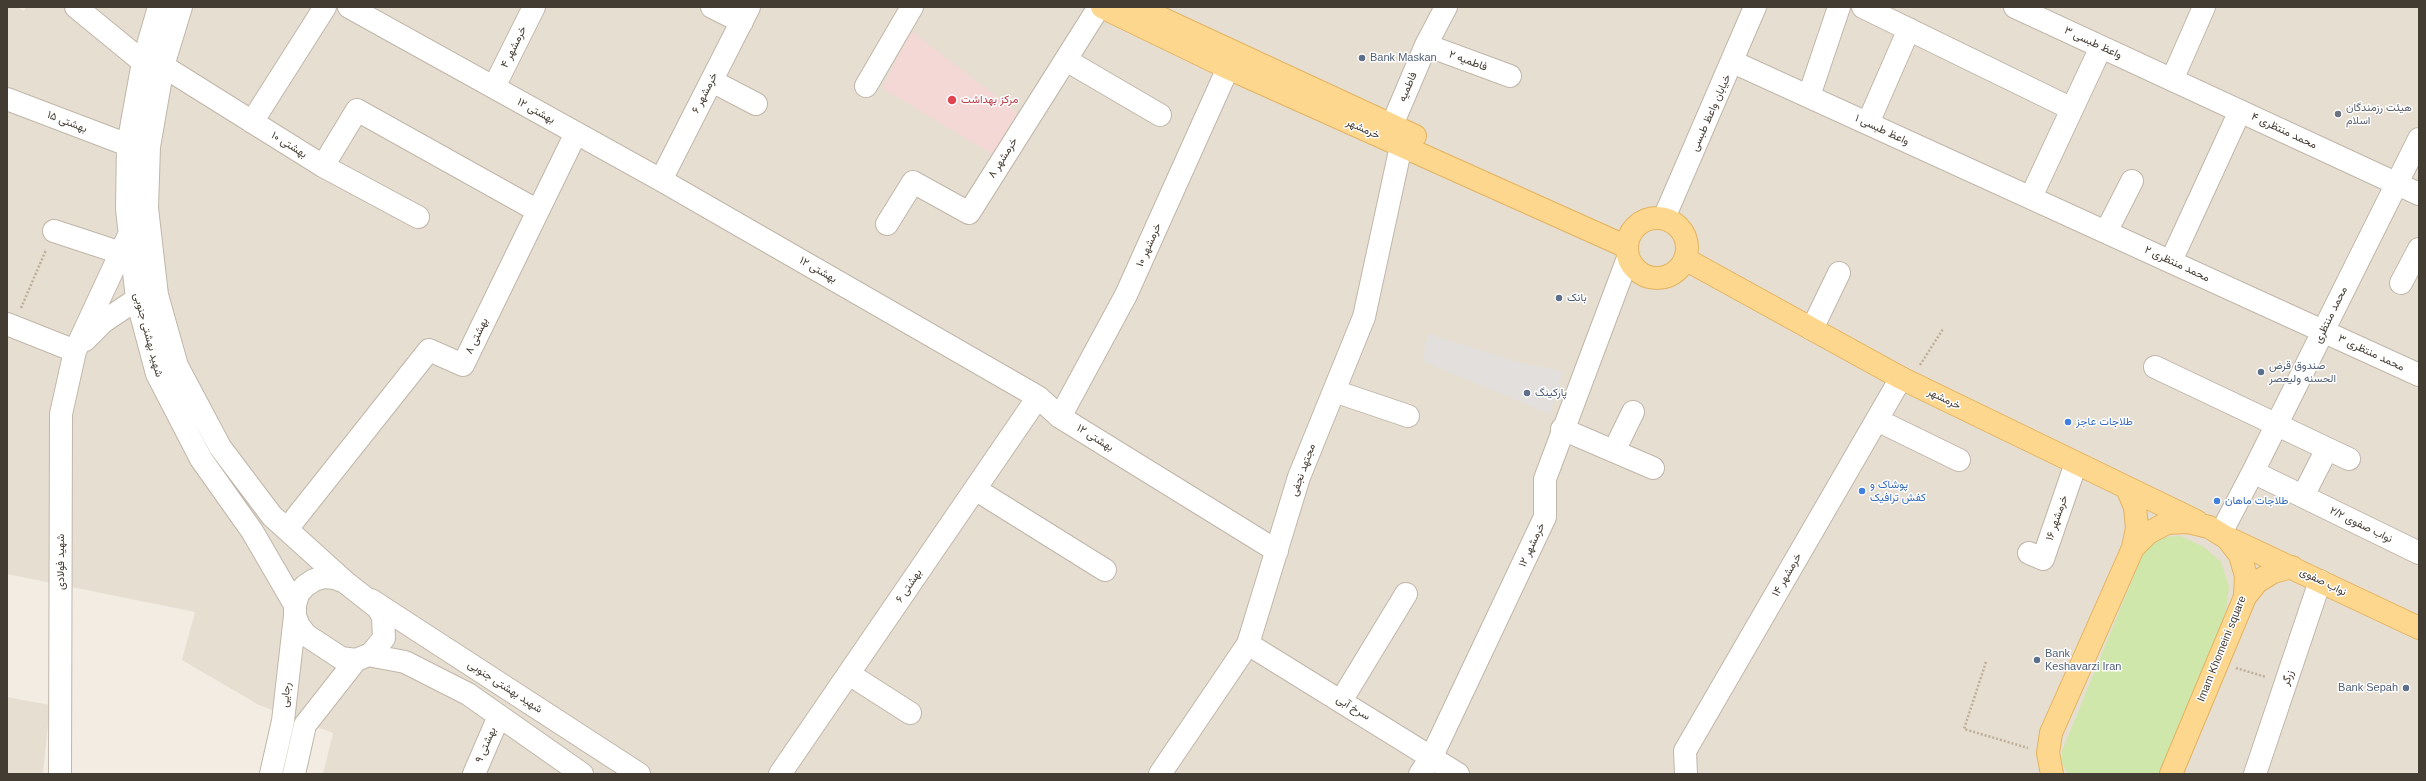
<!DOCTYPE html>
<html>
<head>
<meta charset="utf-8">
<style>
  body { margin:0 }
  #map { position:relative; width:2426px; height:781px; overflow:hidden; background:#f2ece3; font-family:Helvetica,sans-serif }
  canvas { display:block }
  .frame { position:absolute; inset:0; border:8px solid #433c33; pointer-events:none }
</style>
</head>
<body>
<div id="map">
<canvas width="2426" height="781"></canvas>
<div class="frame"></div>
</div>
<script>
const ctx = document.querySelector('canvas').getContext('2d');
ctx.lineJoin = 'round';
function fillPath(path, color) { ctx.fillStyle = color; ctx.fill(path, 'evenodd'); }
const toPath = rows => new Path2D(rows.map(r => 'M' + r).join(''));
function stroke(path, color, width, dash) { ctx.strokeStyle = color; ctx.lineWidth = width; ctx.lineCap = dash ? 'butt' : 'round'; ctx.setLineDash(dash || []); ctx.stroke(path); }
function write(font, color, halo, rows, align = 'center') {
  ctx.font = font + ' Helvetica,Vazirmatn,sans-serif'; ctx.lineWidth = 3; ctx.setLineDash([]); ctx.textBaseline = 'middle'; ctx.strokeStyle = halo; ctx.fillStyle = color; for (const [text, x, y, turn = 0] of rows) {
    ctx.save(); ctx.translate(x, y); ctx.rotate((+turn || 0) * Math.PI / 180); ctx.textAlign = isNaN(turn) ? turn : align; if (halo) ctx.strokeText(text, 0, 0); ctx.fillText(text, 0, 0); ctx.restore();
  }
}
const residential = toPath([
  [7,7,17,7,24,11,26,7,2419,7,2419,774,323,774,333,733,259,705,182,660,195,612,7,574],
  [7,697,50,705,43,774,7,774]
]);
const medical = toPath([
  [911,31,1018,113,992,154,882,88]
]);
const green = toPath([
  [2181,536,2204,547,2221,562,2229,587,2225,618,2159,774,2068,774,2062,763,2062,751,2144,551,2163,537]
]);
const parking = toPath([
  [1428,334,1520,363,1563,371,1550,414,1422,361]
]);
const path = toPath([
  [21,308,46,250],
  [1920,365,1943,329],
  [1986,662,1964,729,2028,748],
  [2236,668,2266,677]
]);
const minor = toPath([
  [76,7,143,62],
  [159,7,143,62,128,145,127,209,137,299,157,374,201,459,252,531,295,605],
  [181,7,163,66,149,147,147,208,157,295,177,366,220,447,272,516,345,582],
  [349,7,661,180,1038,397,1060,417,1277,551],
  [712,7,742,22],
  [1863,7,2072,109],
  [2015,7,2419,194],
  [1426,45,1510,76],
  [1066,60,1160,115],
  [1733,62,2419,375],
  [163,66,323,166,418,217],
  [2172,80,2204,7],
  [712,81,756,104],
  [866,86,912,7],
  [494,87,534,7],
  [1809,96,1839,7],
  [7,99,128,145],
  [252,122,325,7],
  [1868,123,1909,29],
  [1392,125,1426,45,1446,7],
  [323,166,357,110,538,211],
  [661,180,749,7],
  [2031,197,2101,47],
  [1664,218,1755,7],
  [887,224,913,182,969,213,1099,7],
  [54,231,121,253],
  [2106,232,2132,181],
  [2171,261,2240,111],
  [2401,283,2419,249],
  [7,324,75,351],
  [1812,329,1839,273],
  [85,340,103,322,137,299],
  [2155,367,2349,459],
  [1334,391,1408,416],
  [1060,417,1126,295,1228,68],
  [1877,420,1959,460],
  [1562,429,1653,468],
  [1614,451,1633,412],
  [2253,472,2419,553],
  [975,489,1105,570],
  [2303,496,2327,449],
  [287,529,429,350,463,365,576,133],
  [2221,533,2253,472,2419,139],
  [2029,553,2043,559,2076,463],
  [324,577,335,578,345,582,378,608,383,617,384,638,371,654,356,660,341,658,306,635,299,626,295,616,295,605,298,594,305,586,314,580,324,577],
  [371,600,639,774],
  [1248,644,1458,774],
  [368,655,405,662,468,694,582,774],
  [849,674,910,713],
  [1341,701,1406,594],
  [60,774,61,414,75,351,129,235],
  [271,774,283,721,295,616],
  [294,774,305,725,356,660],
  [474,774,499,716],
  [780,774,1038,397],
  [1160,774,1248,644,1299,477,1364,317,1401,146],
  [1420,774,1432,756,1545,517,1545,479,1628,258],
  [1686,774,1685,751,1901,378],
  [2255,774,2320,581]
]);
const major = toPath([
  [1102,7,1228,68,1627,247],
  [1137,7,1415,136],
  '1627 248a30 30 0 1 1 60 0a30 30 0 1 1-60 0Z',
  [1685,259,1901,378,2196,521],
  [2127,488,2135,507,2137,528,2133,548],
  [2228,538,2419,628],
  [2245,597,2257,582,2273,572,2292,567],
  [2052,774,2048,753,2051,733,2133,548,2148,533,2167,523,2188,522,2209,527,2227,538,2240,555,2246,576,2245,597,2171,774]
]);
const markers = [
  [1362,58,4,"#5c6f8a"],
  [952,100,5,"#e0444e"],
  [2338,114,4,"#6b7280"],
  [1559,298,4,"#5c6f8a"],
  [2261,372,4,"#5c6f8a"],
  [1527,393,4,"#5c6f8a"],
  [2068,422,4,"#3f7fe0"],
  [1862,491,4,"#3f7fe0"],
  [2217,501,4,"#3f7fe0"],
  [2037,660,4,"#5c6f8a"],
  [2406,688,4,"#5c6f8a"]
];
const streetNames = [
  ["واعظ طبسی ۳",2093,43,25],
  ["خرمشهر ۴",514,47,-64],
  ["فاطمیه ۲",1468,61,20],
  ["فاطمیه",1408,87,-67],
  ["خرمشهر ۶",705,93,-63],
  ["بهشتی ۱۲",536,111,29],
  ["خیابان واعظ طبسی",1711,113,-66],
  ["بهشتی ۱۵",67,122,21],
  ["خرمشهر",1363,129,24],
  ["واعظ طبسی ۱",1882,130,25],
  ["محمد منتظری ۴",2284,131,25],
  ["بهشتی ۱۰",289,145,32],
  ["خرمشهر ۸",1003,158,-58],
  ["خرمشهر ۱۰",1149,245,-66],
  ["محمد منتظری ۲",2177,264,25],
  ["بهشتی ۱۲",818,270,30],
  ["محمد منتظری",2331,315,-64],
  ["شهید بهشتی جنوبی",148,335,75],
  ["بهشتی ۸",477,336,-64],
  ["محمد منتظری ۳",2371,353,25],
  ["خرمشهر",1944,399,26],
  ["بهشتی ۱۲",1095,438,32],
  ["مجتهد نجفی",1303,470,-70],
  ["خرمشهر ۱۶",2057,518,-71],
  ["نواب صفوی ۲/۲",2361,525,26],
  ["خرمشهر ۱۲",1532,545,-65],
  ["شهید فولادی",61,562,-90],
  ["خرمشهر ۱۴",1787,575,-60],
  ["نواب صفوی",2323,582,26],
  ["بهشتی ۶",909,586,-56],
  ["Imam Khomeini square",2222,649,-68],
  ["زرگر",2288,678,-71],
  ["شهید بهشتی جنوبی",505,687,33],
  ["رجایی",286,695,-84],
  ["سرخ آبی",1353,708,31],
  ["بهشتی ۹",486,745,-67]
];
const serviceNames = [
  ["Bank Maskan",1370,58],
  ["بانک",1567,298],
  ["صندوق قرض",2269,366],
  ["الحسنه ولیعصر",2269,379],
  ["پارکینگ",1535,393],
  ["Bank",2045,654],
  ["Keshavarzi Iran",2045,667],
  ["Bank Sepah",2398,688,"right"]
];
const healthNames = [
  ["مرکز بهداشت",961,100]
];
const worshipNames = [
  ["هیئت رزمندگان",2346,108],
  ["اسلام",2346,121]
];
const shopNames = [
  ["طلاجات عاجز",2076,422],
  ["پوشاک و",1870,485],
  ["کفش ترافیک",1870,498],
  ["طلاجات ماهان",2225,501]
];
fillPath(residential, '#e6ded1');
fillPath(medical, '#f3d8d6');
fillPath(green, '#d0e7ab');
fillPath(parking, '#e2dfdc');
stroke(minor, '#c0b6a9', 24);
stroke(major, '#e3b35f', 24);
stroke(path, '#bfae97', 2.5, [2, 2]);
stroke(minor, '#fff', 22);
stroke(major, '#fed78f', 22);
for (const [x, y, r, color] of markers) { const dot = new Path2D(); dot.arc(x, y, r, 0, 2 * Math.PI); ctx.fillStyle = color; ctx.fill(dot); stroke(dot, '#fff', 1.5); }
write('11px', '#433c33', '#fff', streetNames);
write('11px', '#4e5e75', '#fff', serviceNames, 'left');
write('11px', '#be3a42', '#fff', healthNames, 'left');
write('11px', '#5b616d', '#fff', worshipNames, 'left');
write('11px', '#366cbe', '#fff', shopNames, 'left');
</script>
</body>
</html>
